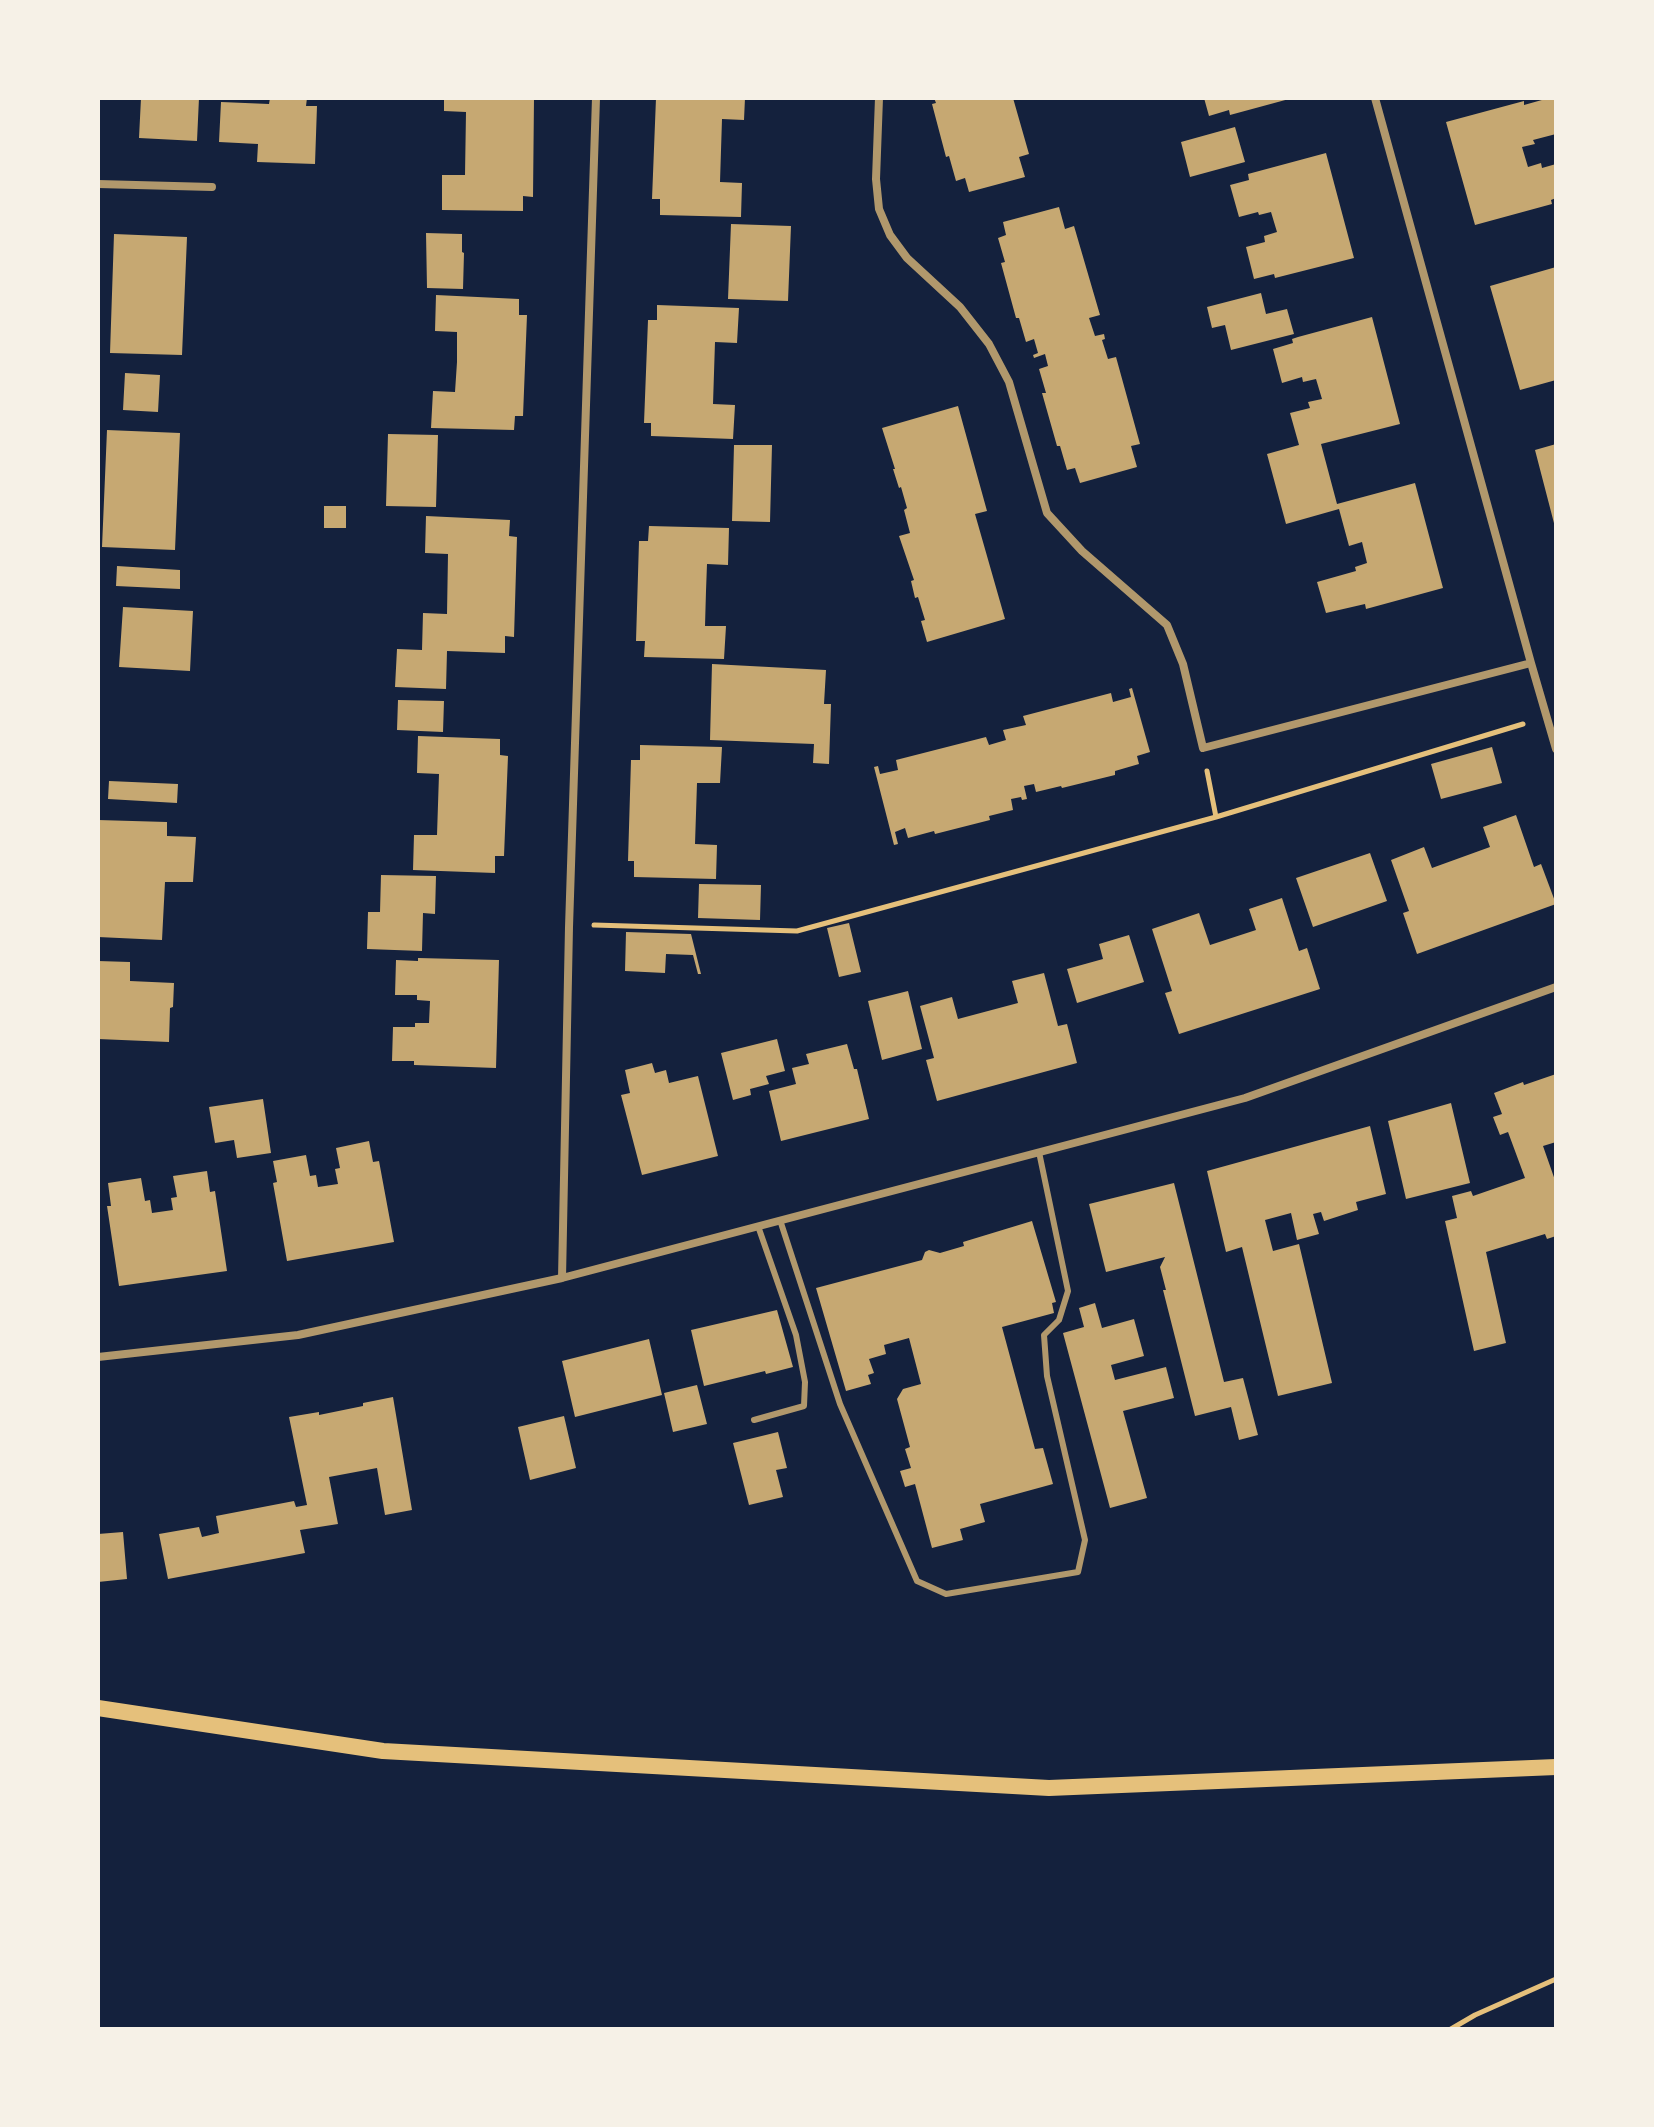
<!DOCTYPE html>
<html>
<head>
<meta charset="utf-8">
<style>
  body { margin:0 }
  #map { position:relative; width:1654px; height:2127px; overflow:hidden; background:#14213d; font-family:Mulish,sans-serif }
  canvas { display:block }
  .frame { position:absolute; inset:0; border:100px solid #f6f1e7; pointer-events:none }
</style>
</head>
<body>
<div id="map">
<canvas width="1654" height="2127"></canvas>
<div class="frame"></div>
</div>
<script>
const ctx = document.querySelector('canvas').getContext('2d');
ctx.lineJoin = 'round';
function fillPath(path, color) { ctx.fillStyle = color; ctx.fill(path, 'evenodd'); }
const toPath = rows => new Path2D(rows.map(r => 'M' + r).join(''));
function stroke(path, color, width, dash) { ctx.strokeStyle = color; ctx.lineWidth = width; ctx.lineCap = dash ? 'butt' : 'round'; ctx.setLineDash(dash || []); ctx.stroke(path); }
const building = toPath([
  [141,98,199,98,197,141,139,138],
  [270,98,307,98,306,106,317,106,315,164,257,162,258,144,219,142,221,102,269,104],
  [444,98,534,98,533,197,523,196,523,211,442,210,442,175,465,175,466,112,444,111],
  [656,98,745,98,744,120,722,119,720,182,742,183,741,217,660,215,660,199,652,199],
  [934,98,1013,98,1029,154,1019,157,1025,177,969,192,965,178,956,181,949,156,946,157,932,104,936,103],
  [1204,98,1289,98,1289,99,1230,115,1229,110,1209,116],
  [1549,98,1556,98,1556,134,1533,140,1535,144,1522,147,1528,167,1541,163,1542,168,1556,164,1556,198,1551,200,1552,204,1475,225,1446,122,1524,101,1524,105],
  [1235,127,1245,162,1190,177,1181,142],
  [1326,153,1354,258,1275,278,1274,274,1254,279,1246,247,1265,242,1264,236,1277,232,1271,212,1259,215,1258,212,1239,217,1230,185,1249,180,1248,174],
  [1059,207,1065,229,1074,226,1100,315,1089,318,1095,336,1104,334,1105,339,1102,340,1108,359,1116,357,1140,444,1131,446,1137,467,1080,483,1075,468,1067,470,1060,446,1057,446,1042,393,1046,393,1039,369,1048,366,1045,354,1034,358,1033,355,1038,353,1034,339,1026,342,1019,318,1016,318,1001,263,1005,262,998,238,1006,235,1003,222],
  [731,224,791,226,788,301,728,299],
  [426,233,462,234,462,252,464,253,463,289,427,288],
  [114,234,187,237,182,355,110,353],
  [1556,267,1556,380,1520,390,1490,286],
  [1261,293,1266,314,1287,309,1294,334,1231,350,1225,325,1212,328,1207,307],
  [436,295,519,299,519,315,527,315,523,416,515,416,514,430,431,428,433,391,455,392,457,362,457,332,435,331],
  [657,305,739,308,737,343,715,342,713,404,735,405,733,439,651,436,651,423,644,423,648,320,657,320],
  [1372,317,1400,424,1321,444,1337,504,1415,483,1443,588,1366,609,1365,604,1326,613,1317,582,1356,571,1355,567,1367,563,1362,542,1349,546,1339,509,1286,524,1267,454,1299,445,1290,413,1310,408,1308,402,1322,399,1316,379,1303,382,1302,377,1282,383,1273,349,1293,343,1292,339,1298,337],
  [125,373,160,375,158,412,123,410],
  [958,406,987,511,975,514,1005,619,927,642,921,621,925,620,918,597,915,598,911,581,914,580,899,536,910,533,904,510,907,508,901,487,899,488,893,469,895,469,882,428],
  [107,430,180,433,175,550,102,547],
  [388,434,438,435,436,507,386,506],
  [1556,444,1556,527,1555,527,1535,450],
  [734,445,772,445,770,522,732,521],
  [324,506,346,506,346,528,324,528],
  [426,516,510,520,509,536,517,537,514,637,505,636,505,653,447,651,446,689,395,687,397,649,422,650,423,613,447,614,448,554,425,553],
  [649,526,729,528,728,565,707,564,706,591,705,626,726,626,724,659,644,657,645,641,636,641,639,541,648,541],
  [117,566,180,570,180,589,116,586],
  [123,607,193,611,190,671,119,667],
  [712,664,826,670,824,704,831,704,829,764,813,763,814,744,710,740],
  [1132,688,1150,752,1137,756,1139,764,1115,771,1115,775,1062,788,1061,786,1036,792,1034,784,1024,786,1027,799,1022,800,1021,797,1011,799,1013,810,989,816,990,820,935,834,934,831,908,838,905,828,895,832,898,844,894,845,874,767,878,766,880,774,898,770,896,760,986,737,989,745,1006,740,1003,730,1026,725,1023,716,1111,693,1113,702,1131,697,1129,689],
  [398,700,444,701,443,732,397,730],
  [418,736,500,739,500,755,508,756,504,856,495,856,495,873,413,870,414,835,437,835,439,774,417,773],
  [640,745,722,747,720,783,697,783,695,844,717,845,716,879,634,877,634,861,628,861,631,760,640,760],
  [1492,747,1502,783,1441,799,1431,764],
  [109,781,178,784,177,803,108,799],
  [1516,815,1534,867,1541,864,1556,904,1417,954,1403,913,1409,911,1391,860,1424,847,1432,868,1490,847,1483,827],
  [98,820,167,822,167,836,196,837,193,882,165,882,162,940,98,937],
  [1370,853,1387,901,1313,927,1296,878],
  [381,875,436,876,435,914,423,913,422,951,367,949,368,912,380,912],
  [699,884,761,885,760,920,698,918],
  [1282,898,1299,951,1307,948,1320,989,1179,1034,1165,993,1172,991,1152,929,1199,913,1210,945,1256,930,1249,909],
  [849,923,861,972,839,977,827,928],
  [626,932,691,934,701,974,698,974,693,955,666,954,665,973,625,971],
  [1129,935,1144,982,1077,1003,1067,969,1103,959,1099,944],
  [418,958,499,960,496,1068,414,1065,414,1061,392,1061,393,1027,415,1027,415,1023,429,1023,430,1001,417,1000,417,995,395,995,396,960,418,961],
  [98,961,130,962,130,981,174,983,173,1007,170,1008,169,1042,98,1039],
  [1044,973,1058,1026,1067,1024,1077,1063,937,1101,926,1060,934,1058,920,1006,952,997,958,1019,1018,1003,1012,981],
  [908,991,922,1049,882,1060,868,1001],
  [777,1039,785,1071,766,1076,769,1084,750,1089,751,1095,733,1100,721,1053],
  [847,1044,854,1069,857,1069,869,1119,781,1141,769,1091,796,1084,792,1068,809,1064,806,1054],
  [652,1063,655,1073,666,1070,669,1083,698,1076,718,1156,642,1175,621,1095,630,1093,625,1070],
  [1556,1074,1556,1142,1543,1146,1556,1183,1556,1236,1547,1239,1545,1234,1486,1252,1506,1343,1474,1351,1445,1221,1457,1218,1452,1196,1471,1191,1473,1196,1525,1178,1508,1132,1500,1135,1493,1117,1502,1114,1494,1093,1523,1082,1524,1085],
  [263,1099,271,1153,237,1158,234,1140,215,1143,209,1107],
  [1451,1103,1470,1183,1406,1199,1388,1121],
  [1370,1126,1386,1194,1356,1202,1358,1210,1324,1221,1321,1212,1313,1214,1319,1234,1297,1240,1291,1213,1265,1220,1273,1251,1299,1244,1332,1383,1278,1396,1242,1247,1226,1252,1207,1171],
  [369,1141,373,1162,379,1161,394,1242,287,1261,273,1183,277,1182,273,1161,306,1155,310,1176,316,1175,318,1187,338,1184,335,1169,340,1168,336,1148],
  [207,1171,210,1192,215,1191,227,1271,119,1286,107,1206,111,1206,108,1183,141,1178,145,1201,150,1200,152,1213,173,1210,171,1198,177,1197,173,1176],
  [1174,1183,1224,1382,1243,1378,1258,1435,1239,1440,1231,1407,1195,1416,1163,1290,1166,1290,1160,1267,1165,1257,1106,1272,1089,1204],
  [1032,1221,1056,1302,1052,1303,1054,1313,1002,1327,1035,1449,1043,1448,1053,1484,980,1504,985,1522,960,1529,963,1540,932,1548,915,1484,905,1487,900,1471,911,1468,905,1449,910,1447,897,1399,903,1389,921,1384,909,1338,884,1345,886,1354,869,1359,874,1373,868,1375,871,1384,846,1391,816,1288,922,1260,925,1252,929,1250,940,1253,964,1246,963,1242],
  [1095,1303,1102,1328,1134,1319,1144,1356,1111,1365,1115,1380,1166,1367,1174,1398,1123,1411,1147,1498,1110,1508,1063,1333,1084,1327,1079,1308],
  [777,1310,793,1367,766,1374,765,1371,704,1386,691,1330],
  [649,1339,662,1395,575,1417,562,1361],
  [697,1385,707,1424,673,1432,664,1393],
  [393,1397,412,1510,385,1515,377,1468,329,1477,338,1524,300,1530,305,1553,168,1579,159,1534,199,1527,202,1537,219,1533,216,1516,294,1501,296,1507,307,1505,289,1417,319,1412,319,1415,363,1406,363,1403],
  [564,1416,576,1468,530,1480,518,1427],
  [778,1432,787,1468,776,1470,783,1497,749,1505,733,1443],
  [123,1532,127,1579,98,1582,98,1534]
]);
const path = toPath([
  [1207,771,1216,817],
  [594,925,797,931,1216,817,1523,724],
  [1451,2029,1475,2015,1556,1979]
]);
const service = toPath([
  [780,1220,840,1404,917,1581,946,1594,1078,1572,1085,1540,1047,1376,1044,1335,1059,1320,1068,1291,1039,1152],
  [754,1420,804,1406,805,1382,796,1335,758,1226]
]);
const minor = toPath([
  [879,98,876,179,879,209,890,235,907,258,960,307,989,344,1009,382,1047,513,1082,551,1167,625,1183,664,1203,748,1531,663],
  [1375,98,1531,663,1556,749],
  [98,184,212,187],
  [562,1278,569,927,596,98],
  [98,1357,298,1335,562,1278,1245,1098,1556,987]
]);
const secondary = toPath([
  [98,1708,383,1751,1049,1788,1556,1767]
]);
fillPath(building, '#c6a872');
stroke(path, '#e5c07b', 5);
stroke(service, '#b1986c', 6);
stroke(minor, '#b1986c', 8);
stroke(secondary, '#e5c07b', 16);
</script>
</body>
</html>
